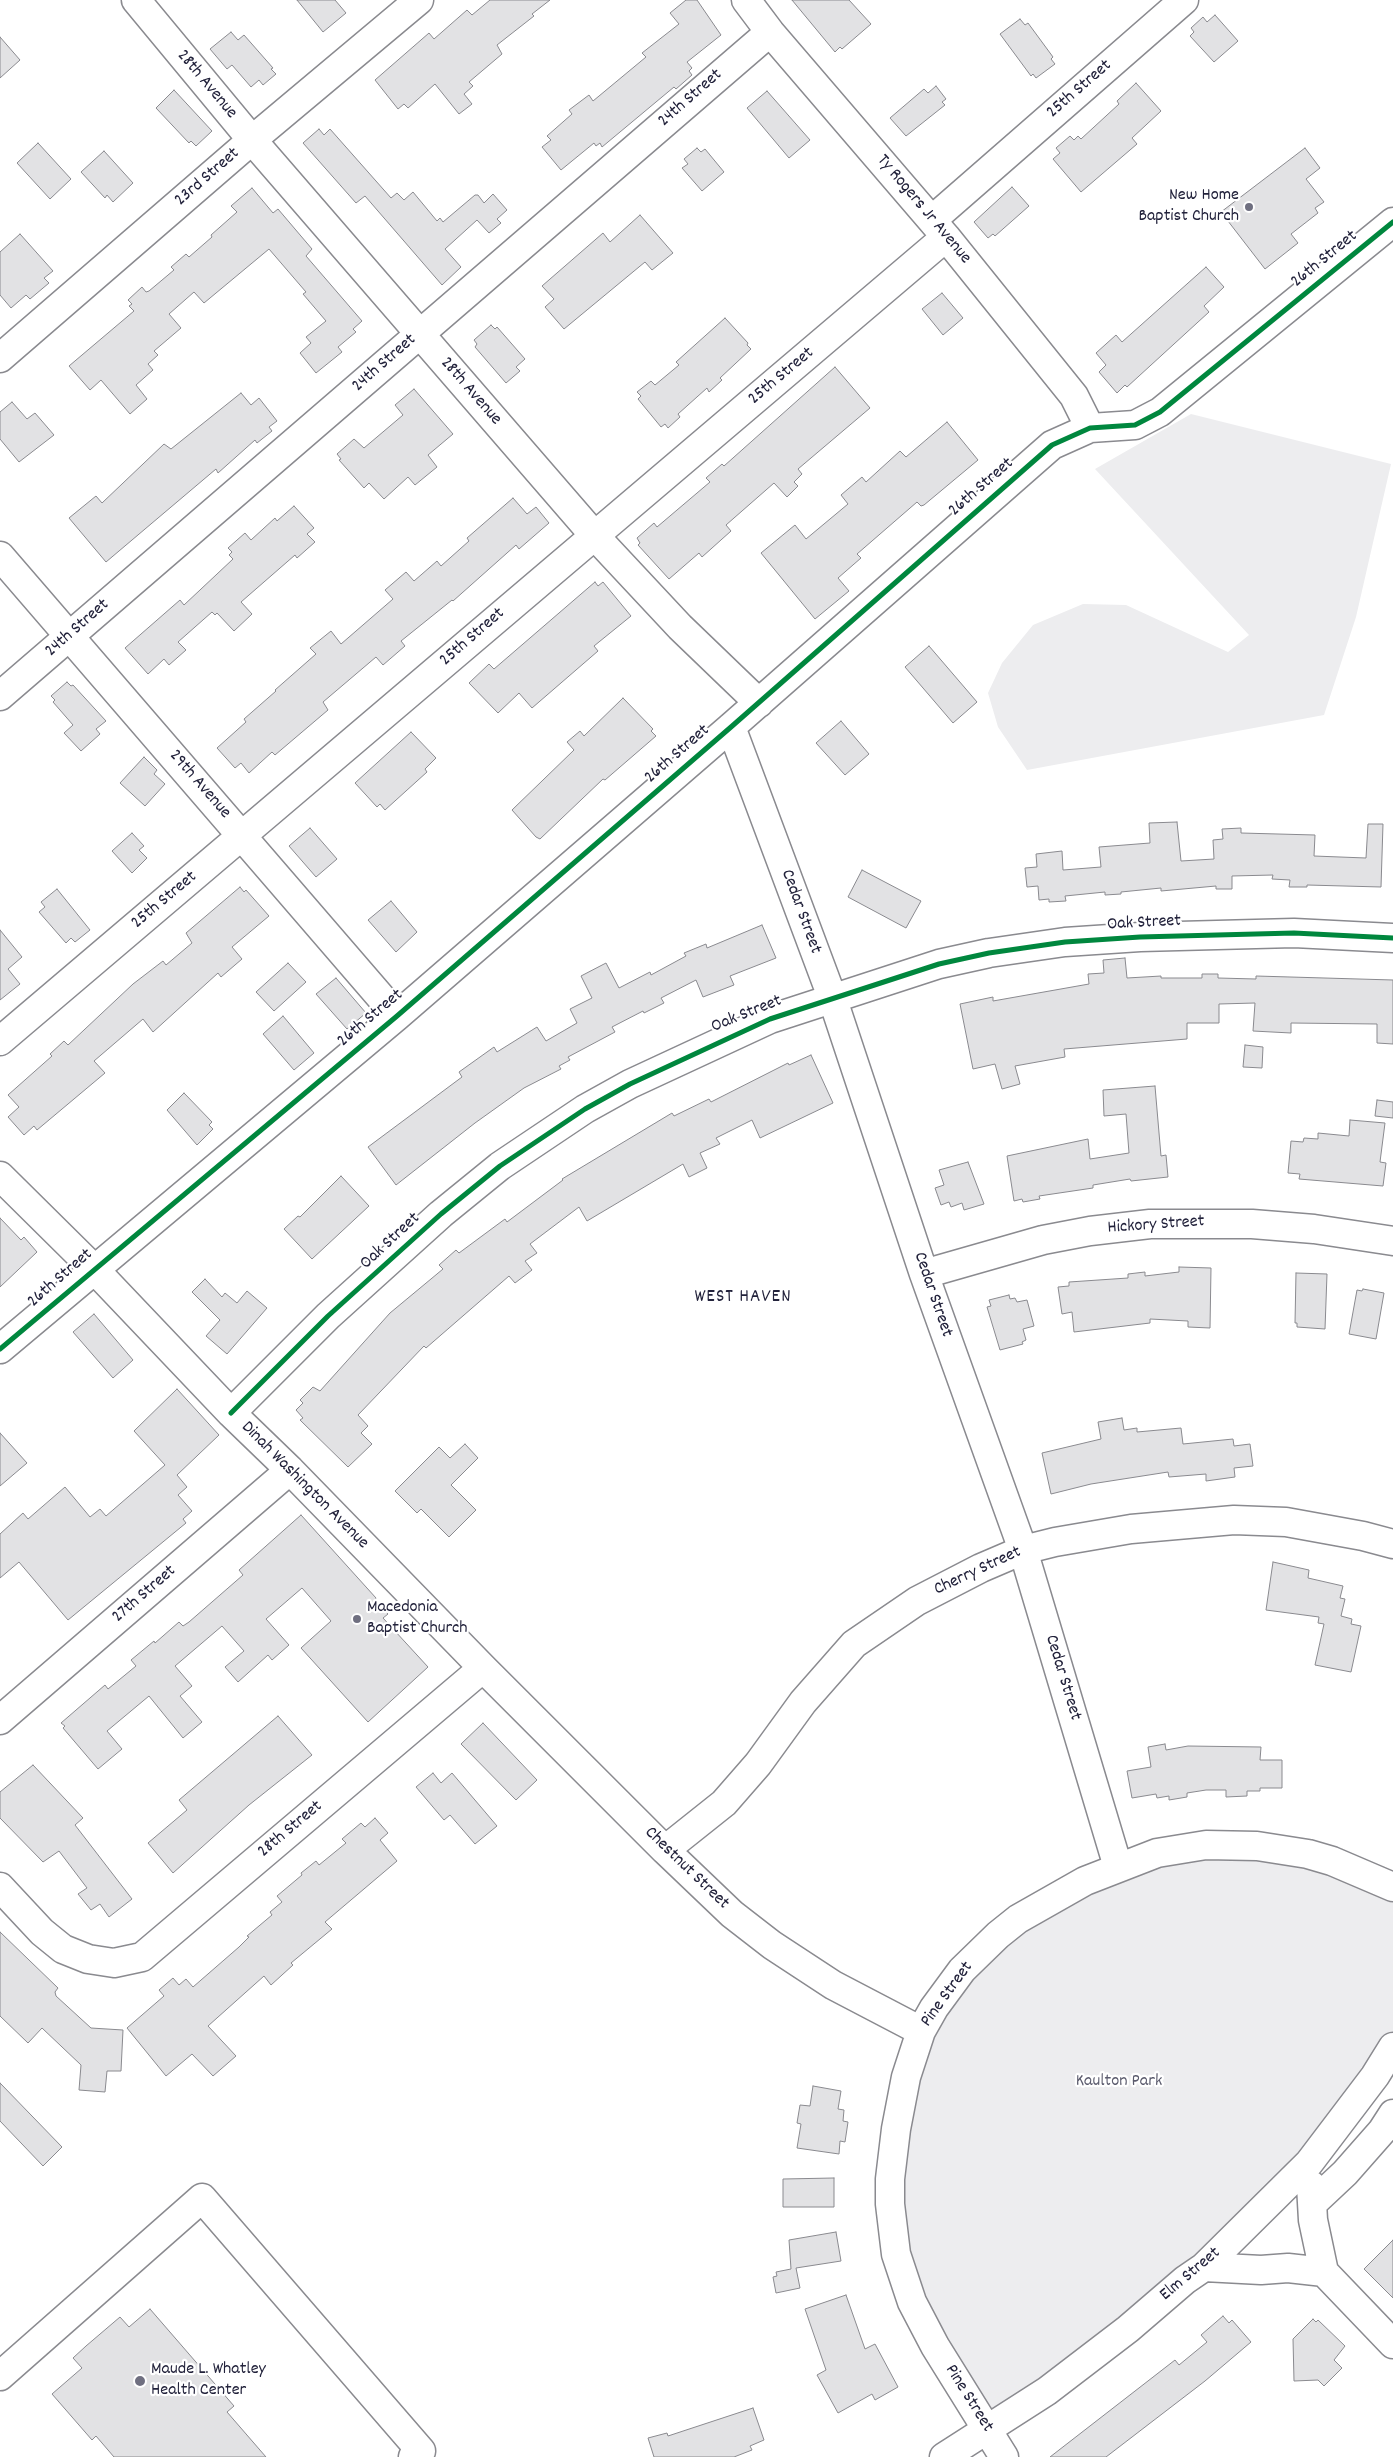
<!DOCTYPE html>
<html>
<head>
<meta charset="utf-8">
<style>
  body { margin:0 }
  canvas { display:block; background:#fff }
</style>
</head>
<body>
<canvas width="1393" height="2457"></canvas>
<script>
const ctx = document.querySelector('canvas').getContext('2d');
ctx.lineJoin = 'round';
function fillPath(path, color) { ctx.fillStyle = color; ctx.fill(path, 'evenodd'); }
const toPath = rows => new Path2D(rows.map(r => 'M' + r).join(''));
function stroke(path, color, width, dash) { ctx.strokeStyle = color; ctx.lineWidth = width; ctx.lineCap = dash ? 'butt' : 'round'; ctx.setLineDash(dash || []); ctx.stroke(path); }
function write(font, color, halo, rows, align = 'center') {
  ctx.font = font + ' Dekko,sans-serif'; ctx.lineWidth = 4.5; ctx.setLineDash([]); ctx.textBaseline = 'middle'; ctx.strokeStyle = halo; ctx.fillStyle = color; for (const [text, x, y, turn = 0] of rows) {
    ctx.save(); ctx.translate(x, y); ctx.rotate((+turn || 0) * Math.PI / 180); ctx.textAlign = isNaN(turn) ? turn : align; if (halo) ctx.strokeText(text, 0, 0); ctx.fillText(text, 0, 0); ctx.restore();
  }
}
const green = toPath([
  [1191,414,1391,464,1356,617,1324,715,1027,770,998,727,988,693,1002,663,1033,625,1083,604,1126,605,1228,652,1249,635,1095,469],
  [1206,1845,1393,1887,1393,2047,1309,2163,988,2431,935,2346,890,2204,921,2031,1018,1919]
]);
const building = toPath([
  [297,0,335,0,346,13,323,32,297,0],
  [490,0,550,0,532,14,534,16,497,45,502,54,469,82,473,86,464,94,472,104,459,114,435,84,408,108,404,104,398,109,375,80,429,33,434,39,467,10,472,15,490,0],
  [686,0,697,0,721,35,687,62,692,68,689,71,692,75,676,89,674,87,602,147,600,143,596,146,594,143,561,170,542,147,551,140,547,136,572,114,569,110,589,95,593,101,646,57,642,53,679,24,670,13,686,0],
  [792,0,849,0,871,24,842,49,840,47,835,52,792,0],
  [1215,15,1238,41,1214,62,1190,36,1194,32,1191,28,1203,17,1207,22,1215,15],
  [1020,19,1025,25,1028,23,1053,57,1051,59,1055,64,1036,78,1033,74,1031,76,1000,34,1020,19],
  [231,32,238,40,244,35,273,68,271,69,276,74,263,85,259,80,251,87,232,65,227,69,210,49,231,32],
  [0,37,20,60,0,78,0,37],
  [1136,83,1161,111,1132,138,1137,144,1081,192,1053,159,1060,153,1056,148,1070,136,1074,140,1078,136,1081,139,1119,104,1117,101,1136,83],
  [936,86,946,99,942,102,945,105,906,136,890,118,924,89,928,93,936,86],
  [174,90,212,131,196,146,191,141,189,143,156,108,174,90],
  [767,91,810,140,789,158,747,108,767,91],
  [319,129,324,135,330,129,391,198,397,193,404,200,413,192,437,221,440,218,443,222,475,195,478,195,484,203,493,194,507,210,497,219,501,223,489,233,477,220,445,249,461,267,442,285,365,196,356,203,303,143,319,129],
  [38,143,71,179,50,199,17,163,38,143],
  [697,148,701,152,705,149,724,172,702,191,682,168,688,164,684,159,697,148],
  [1305,148,1320,168,1306,179,1324,202,1315,208,1318,213,1291,234,1298,243,1265,269,1221,212,1305,148],
  [104,151,133,183,113,202,107,195,105,198,81,172,104,151],
  [1012,187,1029,206,995,236,993,234,988,238,974,222,1012,187],
  [252,188,273,213,278,209,312,249,306,256,362,321,353,329,356,332,338,347,342,352,316,373,300,353,311,343,306,337,326,321,303,294,306,292,269,249,204,303,194,292,169,314,181,328,154,351,158,355,148,364,153,370,136,385,147,399,130,414,101,380,90,390,69,366,134,311,129,306,132,304,128,300,142,287,146,292,149,291,174,270,171,267,186,254,189,257,212,237,211,235,237,212,231,206,252,188],
  [640,215,673,253,652,270,645,262,564,329,545,307,554,299,542,286,603,233,610,242,640,215],
  [20,234,53,271,44,278,49,283,30,299,26,295,11,308,0,295,0,252,20,234],
  [1206,267,1224,287,1204,306,1209,312,1127,387,1125,385,1117,393,1099,372,1106,365,1096,353,1116,335,1122,342,1206,267],
  [942,293,963,318,943,335,922,309,942,293],
  [725,318,748,343,747,345,751,349,720,378,722,380,709,392,707,388,678,414,680,417,668,428,665,424,661,427,638,399,641,396,637,392,651,381,655,385,679,365,676,362,725,318],
  [491,325,495,329,497,327,525,359,516,367,520,371,506,383,475,347,477,344,474,340,491,325],
  [835,367,870,408,798,469,802,474,794,482,798,486,787,497,774,483,726,525,731,531,702,557,699,553,669,579,638,545,640,543,637,538,654,523,657,527,710,482,706,478,722,464,724,466,835,367],
  [414,389,453,434,428,455,437,467,415,485,408,477,384,499,369,483,364,488,339,460,341,459,337,454,354,439,364,448,403,415,395,405,414,389],
  [241,393,251,405,259,398,277,421,269,427,272,431,257,443,255,440,218,473,216,469,106,562,69,518,96,496,102,503,164,444,171,449,241,393],
  [12,402,27,419,35,413,54,435,19,462,0,439,0,412,12,402],
  [947,422,978,460,924,505,921,506,917,502,857,554,861,558,838,578,849,591,815,619,761,553,795,525,806,539,848,504,841,495,862,477,866,482,900,451,906,457,947,422],
  [513,498,527,514,536,507,549,523,519,549,516,545,453,601,452,600,401,641,405,646,383,665,376,657,323,702,328,710,275,755,272,752,249,773,241,763,235,768,217,748,246,722,244,719,276,691,275,690,316,654,310,648,331,631,341,644,393,599,385,590,406,572,414,581,437,561,441,566,469,541,467,538,513,498],
  [294,506,314,528,307,534,315,542,297,558,295,555,241,602,252,614,234,631,217,613,215,615,212,612,178,642,186,650,169,665,164,659,148,674,125,648,180,600,184,605,233,559,229,555,232,552,228,548,245,533,251,540,275,518,277,521,294,506],
  [595,582,598,586,603,582,631,616,594,646,598,651,532,708,519,693,498,713,469,683,489,664,494,669,595,582],
  [929,646,977,702,953,723,905,667,929,646],
  [67,682,71,686,73,685,106,721,96,729,100,734,81,751,64,733,73,725,53,702,55,700,51,696,67,682],
  [623,698,653,729,651,731,656,736,605,780,603,779,540,839,536,837,512,810,574,750,567,742,580,731,584,736,623,698],
  [841,721,869,754,845,775,816,743,841,721],
  [411,732,436,758,425,769,427,772,385,810,380,804,377,807,355,783,411,732],
  [144,757,157,770,154,774,165,784,145,806,120,783,144,757],
  [1177,822,1181,861,1214,859,1213,840,1223,839,1222,829,1241,828,1241,833,1315,835,1314,856,1366,858,1368,824,1383,824,1381,887,1307,885,1307,887,1289,887,1290,880,1272,879,1273,875,1232,876,1232,889,1216,889,1216,886,1161,891,1161,888,1121,892,1121,894,1105,895,1105,892,1065,896,1066,901,1049,902,1049,899,1039,900,1038,886,1027,887,1025,868,1037,867,1036,854,1062,851,1063,870,1101,867,1099,847,1150,843,1149,823,1177,822],
  [310,828,337,859,316,877,289,846,310,828],
  [132,833,144,846,139,850,147,858,132,873,112,851,132,833],
  [862,870,921,901,906,928,848,897,862,870],
  [240,887,244,892,246,890,269,916,232,947,242,959,221,977,218,973,153,1032,143,1019,94,1061,105,1073,37,1130,34,1126,24,1135,8,1117,19,1107,8,1095,52,1056,50,1054,64,1041,68,1045,133,984,163,961,166,965,192,943,186,933,240,887],
  [57,889,90,930,75,942,71,938,66,943,39,912,45,907,41,902,57,889],
  [391,901,417,932,396,952,368,920,391,901],
  [762,925,776,958,730,976,734,985,703,997,696,980,661,998,664,1003,644,1013,643,1011,612,1027,615,1032,568,1057,570,1060,559,1066,561,1069,524,1088,475,1123,396,1185,368,1147,462,1077,459,1072,494,1047,497,1052,537,1027,546,1041,577,1023,570,1009,592,998,581,976,606,963,619,988,650,972,651,975,686,956,684,953,706,944,707,948,762,925],
  [0,930,22,957,8,969,20,984,0,1000,0,930],
  [1125,958,1127,978,1161,976,1161,978,1202,978,1202,974,1218,974,1218,978,1256,979,1256,976,1393,980,1393,1044,1377,1043,1377,1024,1291,1023,1291,1033,1253,1031,1255,1003,1219,1004,1219,1023,1187,1023,1187,1039,1064,1049,1065,1057,1015,1066,1020,1084,1002,1089,995,1064,973,1069,960,1004,993,997,993,1001,1089,984,1088,974,1104,973,1103,960,1125,958],
  [288,963,306,982,274,1011,256,992,288,963],
  [336,978,366,1013,347,1029,316,994,336,978],
  [283,1016,314,1053,294,1070,263,1034,283,1016],
  [1245,1045,1263,1047,1262,1068,1243,1067,1245,1045],
  [811,1055,833,1103,760,1138,752,1120,716,1138,720,1144,700,1153,707,1168,689,1177,683,1164,587,1221,579,1207,530,1244,537,1253,525,1261,532,1270,515,1283,509,1276,426,1348,424,1346,358,1415,368,1426,361,1433,372,1444,348,1467,300,1420,303,1418,296,1410,303,1403,300,1400,313,1387,320,1391,390,1313,443,1269,439,1265,456,1250,459,1253,505,1219,507,1222,563,1180,562,1179,672,1113,674,1116,709,1099,711,1102,788,1063,789,1065,811,1055],
  [1155,1086,1161,1156,1166,1155,1168,1177,1131,1181,1130,1179,1093,1185,1093,1188,1039,1196,1040,1199,1023,1202,1022,1199,1014,1201,1007,1156,1088,1139,1090,1159,1129,1153,1126,1114,1104,1116,1103,1090,1155,1086],
  [184,1093,212,1122,209,1125,213,1129,197,1145,167,1110,184,1093],
  [1377,1100,1393,1102,1393,1118,1375,1116,1377,1100],
  [1350,1120,1385,1123,1380,1162,1386,1163,1383,1186,1299,1179,1300,1174,1288,1173,1291,1141,1303,1142,1304,1138,1318,1139,1318,1133,1349,1136,1350,1120],
  [968,1162,984,1204,964,1210,962,1203,951,1207,949,1202,941,1205,935,1188,944,1185,939,1170,968,1162],
  [341,1176,369,1206,312,1259,284,1229,298,1216,300,1217,341,1176],
  [0,1218,21,1240,24,1237,37,1252,0,1287,0,1218],
  [1179,1267,1211,1268,1210,1328,1188,1327,1188,1321,1150,1319,1150,1323,1074,1332,1072,1312,1062,1314,1058,1287,1069,1286,1069,1282,1128,1278,1128,1274,1145,1272,1145,1276,1179,1272,1179,1267],
  [1296,1273,1327,1274,1325,1329,1297,1327,1297,1323,1295,1323,1296,1273],
  [205,1279,222,1297,225,1293,237,1303,247,1291,267,1308,227,1354,206,1336,220,1320,192,1292,205,1279],
  [1363,1289,1384,1293,1376,1339,1349,1334,1357,1290,1362,1291,1363,1289],
  [1009,1295,1010,1299,1015,1298,1017,1302,1027,1300,1034,1326,1023,1329,1026,1340,1022,1342,1023,1344,1000,1350,987,1307,991,1306,989,1300,1009,1295],
  [94,1314,133,1360,113,1378,73,1332,94,1314],
  [177,1389,219,1435,177,1475,187,1487,178,1495,192,1511,183,1519,186,1523,68,1620,19,1562,0,1578,0,1534,23,1513,28,1519,65,1487,90,1517,100,1509,106,1516,165,1465,134,1431,177,1389],
  [1122,1418,1124,1430,1137,1428,1137,1432,1181,1428,1183,1444,1233,1439,1234,1446,1250,1444,1253,1466,1234,1468,1235,1477,1206,1481,1206,1474,1169,1477,1168,1472,1091,1484,1051,1494,1042,1453,1101,1439,1098,1422,1122,1418],
  [0,1433,27,1463,0,1486,0,1433],
  [465,1444,478,1458,451,1485,476,1510,449,1537,421,1509,417,1513,395,1491,439,1447,450,1458,465,1444],
  [301,1515,376,1598,375,1600,388,1614,383,1618,428,1667,368,1722,301,1648,331,1621,302,1588,266,1619,289,1645,272,1660,268,1655,238,1682,225,1667,244,1651,222,1626,175,1666,192,1686,180,1696,202,1722,183,1738,149,1696,107,1731,122,1749,98,1769,63,1728,65,1726,61,1723,105,1685,108,1689,136,1666,131,1660,154,1641,155,1643,179,1622,183,1626,189,1622,243,1575,239,1570,301,1515],
  [1273,1562,1309,1570,1308,1578,1343,1586,1340,1598,1345,1599,1341,1616,1352,1619,1351,1624,1361,1626,1351,1672,1315,1665,1324,1624,1318,1623,1319,1617,1266,1610,1273,1562],
  [278,1716,312,1755,249,1805,173,1873,148,1843,187,1810,179,1800,278,1716],
  [483,1723,537,1780,516,1800,461,1744,483,1723],
  [1165,1744,1166,1750,1188,1746,1261,1747,1260,1760,1282,1760,1282,1788,1260,1788,1260,1791,1247,1791,1247,1796,1226,1797,1226,1790,1206,1790,1187,1793,1187,1797,1169,1800,1169,1796,1157,1798,1156,1794,1132,1798,1127,1771,1151,1767,1148,1747,1165,1744],
  [33,1765,83,1818,75,1825,132,1899,109,1917,100,1904,91,1910,78,1894,87,1888,59,1851,43,1862,0,1818,0,1792,33,1765],
  [433,1773,441,1783,452,1773,497,1826,475,1844,450,1815,444,1820,416,1787,433,1773],
  [375,1818,388,1833,380,1840,397,1861,325,1922,332,1929,291,1963,293,1965,271,1985,264,1976,208,2026,236,2056,213,2076,192,2054,166,2076,127,2028,164,1996,159,1990,173,1978,179,1985,186,1979,193,1987,239,1947,249,1937,247,1936,272,1915,270,1912,282,1902,277,1896,302,1875,301,1873,316,1861,319,1865,346,1843,342,1839,361,1823,365,1827,375,1818],
  [0,1932,58,1988,55,1992,56,1996,91,2028,123,2030,121,2071,107,2071,105,2092,79,2090,81,2065,42,2028,28,2043,0,2016,0,1932],
  [0,2083,62,2147,43,2166,0,2121,0,2083],
  [813,2086,841,2091,838,2109,844,2110,843,2121,848,2122,845,2142,840,2141,839,2154,797,2148,801,2124,797,2123,800,2105,810,2106,813,2086],
  [834,2178,834,2207,783,2207,783,2179,834,2178],
  [836,2232,841,2261,796,2268,800,2288,776,2293,773,2277,777,2276,776,2272,791,2269,789,2240,836,2232],
  [1393,2240,1393,2298,1364,2269,1393,2240],
  [846,2295,865,2349,875,2344,898,2387,875,2400,872,2394,838,2413,817,2375,826,2370,805,2309,846,2295],
  [150,2309,234,2406,227,2412,266,2457,114,2457,96,2436,92,2440,52,2394,82,2368,73,2358,86,2346,120,2317,129,2327,150,2309],
  [1223,2316,1229,2323,1232,2320,1251,2342,1205,2381,1106,2457,1050,2457,1175,2360,1179,2365,1207,2342,1201,2335,1223,2316],
  [1313,2319,1316,2322,1318,2320,1345,2346,1334,2360,1342,2368,1324,2386,1318,2380,1294,2381,1293,2339,1313,2319],
  [753,2408,764,2440,750,2446,752,2450,734,2457,654,2457,648,2438,667,2433,668,2436,753,2408]
]);
const minor = toPath([
  [136,0,252,140,594,535,680,627,759,703],
  [746,0,770,32,946,237,1074,396,1090,428],
  [932,220,1184,0],
  [0,358,252,140,419,0],
  [0,556,397,1016],
  [0,696,770,32],
  [731,727,832,997,924,1274,1023,1550,1118,1867],
  [0,1041,946,237],
  [0,1176,94,1269,231,1413,290,1470,483,1668,665,1850,732,1914,772,1945,833,1985,921,2031],
  [924,1274,1043,1240,1090,1231,1150,1224,1252,1224,1314,1229,1393,1241],
  [0,1349,397,1016,731,727,1052,445,1090,428,1135,425,1160,412,1393,222],
  [231,1413,328,1316,441,1214,500,1166,585,1109,630,1084,770,1019,939,964,989,953,1065,942,1140,937,1294,933,1393,938],
  [0,1720,290,1470],
  [665,1850,724,1803,758,1764,803,1702,854,1644,917,1601,981,1568,1023,1550,1055,1542,1131,1529,1234,1520,1286,1522,1363,1536,1393,1544],
  [0,1887,42,1932,63,1949,88,1959,114,1963,142,1957,483,1668],
  [1311,2185,1313,2220,1324,2272],
  [1313,2203,1345,2173,1382,2131,1393,2114],
  [1204,2267,1261,2270,1288,2268,1324,2272],
  [1324,2272,1393,2344],
  [0,2376,202,2198,421,2451,413,2457],
  [944,2457,1047,2391,1128,2329,1185,2280,1204,2267,1309,2163,1375,2076,1393,2047],
  [1004,2457,935,2346,912,2302,896,2254,890,2204,890,2179,896,2129,906,2077,921,2031,934,2008,962,1970,998,1935,1018,1919,1085,1881,1157,1853,1206,1845,1257,1846,1308,1854,1332,1861,1393,1887]
]);
const cycleway = toPath([
  [0,1349,397,1016,731,727,1052,445,1090,428,1135,425,1160,412,1393,222],
  [231,1413,328,1316,441,1214,500,1166,585,1109,630,1084,770,1019,939,964,989,953,1065,942,1140,937,1294,933,1393,938]
]);
const markers = [
  [1249,207,5,"#6f6f80"],
  [357,1619,5,"#6f6f80"],
  [140,2381,6,"#6f6f80"]
];
const streetNames = [
  ["28th Avenue",206,85,50],
  ["25th Street",1080,90,-41],
  ["24th Street",691,99,-41],
  ["23rd Street",208,178,-41],
  ["Ty Rogers Jr Avenue",923,210,50],
  ["26th Street",1325,260,-39],
  ["24th Street",385,364,-41],
  ["25th Street",782,377,-40],
  ["28th Avenue",470,392,49],
  ["26th Street",982,488,-41],
  ["24th Street",78,629,-41],
  ["25th Street",473,638,-41],
  ["26th Street",678,755,-41],
  ["29th Avenue",199,785,49],
  ["25th Street",165,901,-40],
  ["Cedar Street",800,912,70],
  ["Oak Street",1144,924,-3],
  ["Oak Street",747,1015,-22],
  ["26th Street",371,1019,-40],
  ["Hickory Street",1156,1226,-4],
  ["Oak Street",391,1242,-43],
  ["26th Street",61,1279,-41],
  ["Cedar Street",932,1295,71],
  ["Dinah Washington Avenue",304,1486,45],
  ["Cherry Street",978,1572,-25],
  ["27th Street",145,1595,-41],
  ["Cedar Street",1062,1678,73],
  ["28th Street",291,1830,-40],
  ["Chestnut Street",686,1869,44],
  ["Pine Street",948,1995,-54],
  ["Elm Street",1191,2275,-40],
  ["Pine Street",968,2399,58]
];
const poiNames = [
  ["New Home",1239,197,"right"],
  ["Baptist Church",1239,218,"right"],
  ["Macedonia",367,1609],
  ["Baptist Church",367,1630],
  ["Maude L. Whatley",151,2371],
  ["Health Center",151,2392]
];
const parkNames = [
  ["Kaulton Park",1119,2083]
];
const neighbourhoodNames = [
  ["WEST HAVEN",743,1298]
];
fillPath(green, '#ededef');
fillPath(building, '#e2e2e4');
stroke(building, '#8a8a8f', 1);
stroke(minor, '#8a8a8f', 31);
stroke(minor, '#fff', 28);
stroke(cycleway, '#00873e', 5);
for (const [x, y, r, color] of markers) { const dot = new Path2D(); dot.arc(x, y, r, 0, 2 * Math.PI); ctx.fillStyle = color; ctx.fill(dot); stroke(dot, '#fff', 2); }
write('18px', '#22223b', '#fff', streetNames);
write('18px', '#22223b', '#fff', poiNames, 'left');
write('18px', '#5b5b6d', '#fff', parkNames);
ctx.letterSpacing = '1px';
write('19px', '#22223b', '#fff', neighbourhoodNames);
ctx.letterSpacing = '0px';
</script>
</body>
</html>
